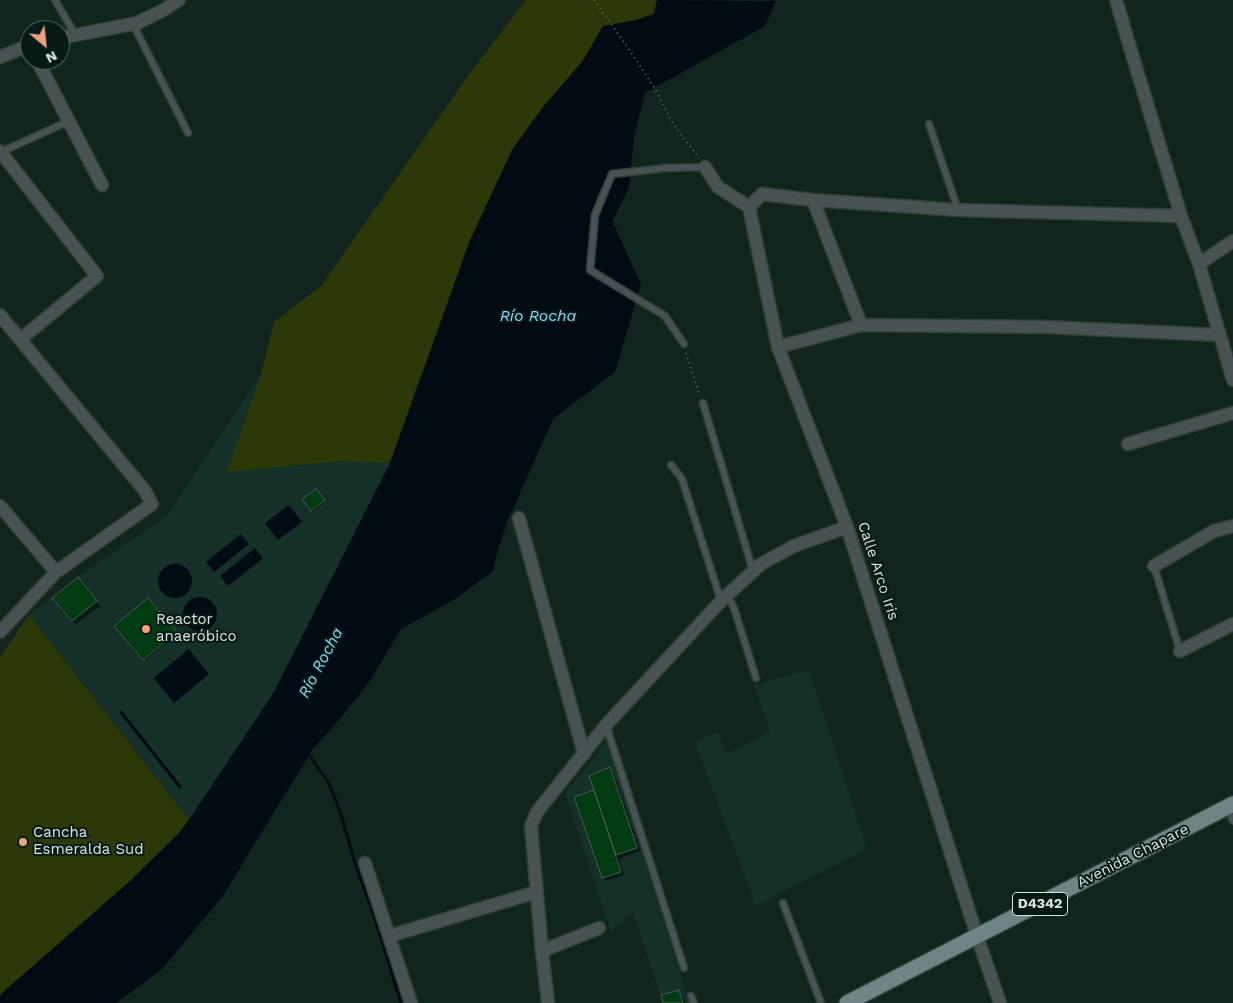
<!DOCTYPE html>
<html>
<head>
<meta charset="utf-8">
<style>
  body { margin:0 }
  #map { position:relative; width:1233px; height:1003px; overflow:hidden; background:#11241e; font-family:"Work Sans",sans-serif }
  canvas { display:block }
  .north { position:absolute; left:20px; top:20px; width:50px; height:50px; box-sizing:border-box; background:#081a15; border:1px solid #5c6c67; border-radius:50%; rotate:152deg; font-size:14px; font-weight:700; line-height:20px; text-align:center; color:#dae6e2 }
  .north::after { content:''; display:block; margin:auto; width:18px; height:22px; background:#f1a27b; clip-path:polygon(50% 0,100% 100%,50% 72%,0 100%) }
</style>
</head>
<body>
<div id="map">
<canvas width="1233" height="1003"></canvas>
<div class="north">N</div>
</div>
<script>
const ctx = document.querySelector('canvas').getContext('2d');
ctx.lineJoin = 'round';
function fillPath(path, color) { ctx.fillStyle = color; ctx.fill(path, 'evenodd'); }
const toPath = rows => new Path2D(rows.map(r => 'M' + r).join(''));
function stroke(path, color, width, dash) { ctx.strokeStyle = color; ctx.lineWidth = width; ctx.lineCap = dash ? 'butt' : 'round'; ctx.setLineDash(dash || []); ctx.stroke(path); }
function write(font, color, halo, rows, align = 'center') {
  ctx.font = font + ' "Work Sans",sans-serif'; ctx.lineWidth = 4; ctx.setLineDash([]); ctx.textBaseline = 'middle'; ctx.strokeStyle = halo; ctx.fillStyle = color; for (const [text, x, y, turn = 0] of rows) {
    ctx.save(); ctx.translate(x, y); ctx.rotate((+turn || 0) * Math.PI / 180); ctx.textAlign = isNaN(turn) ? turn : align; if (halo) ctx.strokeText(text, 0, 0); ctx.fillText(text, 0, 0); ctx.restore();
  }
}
const built = toPath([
  [526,0,543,107,512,150,417,386,390,463,273,694,189,820,29,615,78,577,157,523,169,513,261,374],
  [809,670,867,849,756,906,695,742,718,732,726,754,770,731,754,685],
  [607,742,689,1003,663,1003,633,912,611,932,565,793]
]);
const green = toPath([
  [526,0,657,0,654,14,636,20,603,26,582,62,543,107,512,150,417,386,390,463,340,461,227,472,261,374,274,322,321,286,465,80],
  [29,615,189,820,178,834,130,881,0,995,0,657]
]);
const water = toPath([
  [657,0,776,1,765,26,645,93,634,137,629,188,612,221,641,284,615,372,553,419,508,520,498,549,493,571,455,599,401,629,370,681,339,720,313,749,222,897,162,969,116,1003,0,1003,0,995,130,881,178,834,189,820,273,694,390,463,470,240,512,150,543,107,582,62,603,26,636,20,654,14],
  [289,505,302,522,278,540,265,523],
  [241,534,249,544,214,572,206,562],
  [255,548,263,558,228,586,220,576],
  '158 581a17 17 0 1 1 34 0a17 17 0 1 1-34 0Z',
  '183 614a17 17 0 1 1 34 0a17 17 0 1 1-34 0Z',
  [189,649,209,674,174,703,154,678]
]);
const shadow = toPath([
  [316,490,325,502,313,511,304,500],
  [81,583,100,606,76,624,72,621],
  [148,599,177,634,145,660,116,626],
  [610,769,613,772,640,851,619,859,624,875,606,881,603,877,595,791],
  [678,991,682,995,685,1003,665,1003]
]);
const stream = toPath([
  [121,712,180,787],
  [307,752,328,782,340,811,355,863,374,915,401,1003]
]);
const building = toPath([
  [316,489,325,500,311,511,302,499,316,489],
  [78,577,97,601,72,621,52,598,78,577],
  [148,598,177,632,143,660,114,626,148,598],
  [610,767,637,848,616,855,589,776,610,767],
  [594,790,621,872,602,878,574,797,594,790],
  [679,990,683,1003,663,1003,661,995,679,990]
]);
const path = toPath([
  [594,0,626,45,654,87,673,124,699,158],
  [686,353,700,396]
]);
const service = toPath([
  [55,0,75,34],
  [133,24,188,133],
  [929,124,958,210],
  [1,152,69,121],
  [684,344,665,316,590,270,595,215,612,174,666,168,705,167],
  [703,403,753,571],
  [671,465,682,479,721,601],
  [1154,566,1180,651],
  [727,595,734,608,756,678],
  [606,725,684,968],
  [1228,807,1233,821],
  [783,903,821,1003],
  [691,996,694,1003]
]);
const minor = toPath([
  [1116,0,1135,64,1181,216,1199,264,1233,380],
  [60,38,137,23,162,11,179,0],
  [0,57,30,45],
  [37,60,102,185],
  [0,151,97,276,21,339],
  [705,167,718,187,749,207,778,347,847,527,977,936,1000,1003],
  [813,200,861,325],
  [749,207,762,194,813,200,958,210,1181,216],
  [1199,264,1233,241],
  [0,315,145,491,152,504,56,572,0,632],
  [778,347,861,325,1046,327,1219,335],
  [1128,444,1233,413],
  [0,506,56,572],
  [519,518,584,754],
  [1154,566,1214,531,1233,526],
  [1180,651,1233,624],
  [365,863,411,1003],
  [389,936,537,892],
  [542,951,599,928],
  [548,1003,542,951,531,826,537,812,606,725,721,601,761,564,794,546,847,527]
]);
const primary = toPath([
  [847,1003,1233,804]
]);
const markers = [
  [146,629,5,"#f1a27b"],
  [23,842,5,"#f1a27b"]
];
const shields = [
  [1040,904,55]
];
const shieldNames = [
  ["D4342",1040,904]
];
const streetNames = [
  ["Calle Arco Iris",878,571,72],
  ["Avenida Chapare",1133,856,-27]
];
const poiNames = [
  ["Reactor",156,620],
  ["anaeróbico",156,637],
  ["Cancha",33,833],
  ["Esmeralda Sud",33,850]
];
const waterNames = [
  ["Río Rocha",538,316],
  ["Río Rocha",321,663,-62]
];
fillPath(built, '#143028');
fillPath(green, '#2c3807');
fillPath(water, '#000b13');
fillPath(shadow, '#0007');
stroke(stream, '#000b13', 3);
fillPath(building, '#003b11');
stroke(building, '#4c5b4e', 1);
stroke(service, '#2d3f39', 9);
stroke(minor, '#2d3f39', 15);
stroke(primary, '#2d3f39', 18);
stroke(path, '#5d6e69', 2, [1, 4]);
stroke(service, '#485252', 6);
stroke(minor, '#485252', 12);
stroke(primary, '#708485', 15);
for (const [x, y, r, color] of markers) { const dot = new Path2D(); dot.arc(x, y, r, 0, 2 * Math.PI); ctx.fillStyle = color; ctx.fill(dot); stroke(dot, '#081a15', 2); }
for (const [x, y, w] of shields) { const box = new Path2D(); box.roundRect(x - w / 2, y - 11.5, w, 23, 4); ctx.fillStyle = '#081a15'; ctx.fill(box); stroke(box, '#dae6e2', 1); }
write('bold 14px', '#dae6e2', null, shieldNames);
write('15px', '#dae6e2', '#081a15', streetNames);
write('15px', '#dae6e2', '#081a15', poiNames, 'left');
write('italic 16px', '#83dcfd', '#081a15', waterNames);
</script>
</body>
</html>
